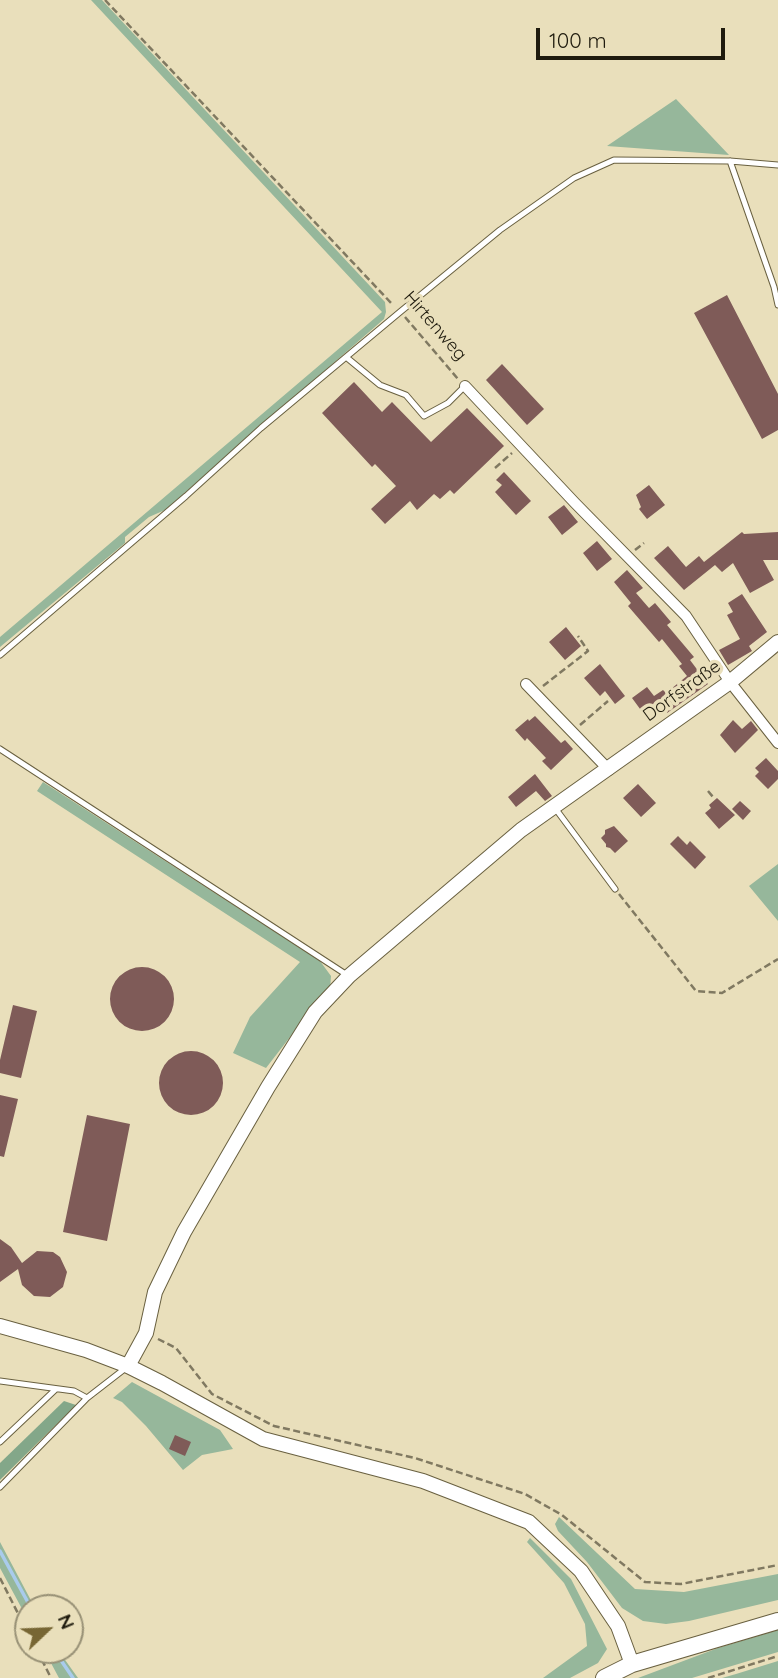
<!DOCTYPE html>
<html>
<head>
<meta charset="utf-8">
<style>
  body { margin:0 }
  #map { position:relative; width:778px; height:1678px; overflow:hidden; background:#e9dfbb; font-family:Quicksand,sans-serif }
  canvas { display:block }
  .north { position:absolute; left:14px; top:1594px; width:70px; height:70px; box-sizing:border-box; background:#e9dfbb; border:2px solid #989176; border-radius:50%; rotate:67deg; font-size:19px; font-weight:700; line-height:28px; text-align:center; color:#1f1b0e }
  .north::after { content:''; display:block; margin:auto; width:24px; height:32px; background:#776634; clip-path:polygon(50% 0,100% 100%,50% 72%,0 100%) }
  .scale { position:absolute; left:536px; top:28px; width:189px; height:32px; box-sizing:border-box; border:4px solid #1f1b0e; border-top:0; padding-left:9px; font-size:21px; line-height:24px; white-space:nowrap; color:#1f1b0e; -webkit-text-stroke:5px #e9dfbb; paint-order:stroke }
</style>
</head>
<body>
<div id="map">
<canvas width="778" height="1678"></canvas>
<div class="north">N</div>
<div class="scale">100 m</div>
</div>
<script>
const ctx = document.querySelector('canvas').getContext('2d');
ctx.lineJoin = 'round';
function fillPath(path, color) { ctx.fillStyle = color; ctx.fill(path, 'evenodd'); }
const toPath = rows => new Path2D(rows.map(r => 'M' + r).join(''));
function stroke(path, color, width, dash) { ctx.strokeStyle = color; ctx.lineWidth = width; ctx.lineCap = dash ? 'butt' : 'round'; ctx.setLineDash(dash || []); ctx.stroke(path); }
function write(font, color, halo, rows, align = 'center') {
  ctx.font = font + ' Quicksand,sans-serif'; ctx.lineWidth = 7; ctx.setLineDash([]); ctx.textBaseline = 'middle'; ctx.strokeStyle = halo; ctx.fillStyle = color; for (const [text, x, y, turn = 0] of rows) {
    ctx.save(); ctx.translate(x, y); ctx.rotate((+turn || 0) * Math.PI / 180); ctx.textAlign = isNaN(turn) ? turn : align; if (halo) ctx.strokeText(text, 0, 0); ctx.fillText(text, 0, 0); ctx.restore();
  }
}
const green = toPath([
  [91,0,102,0,385,302,386,312,384,319,165,510,149,517,125,537,125,543,0,647,0,637,382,312],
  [676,99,729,155,607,146],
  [43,782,320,961,331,976,330,990,304,1019,266,1068,233,1053,250,1017,300,962,37,791],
  [778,864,778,921,749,886],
  [132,1382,220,1430,233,1449,202,1455,183,1470,146,1426,122,1402,113,1398],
  [559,1517,635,1589,684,1592,778,1574,778,1600,689,1621,666,1624,643,1621,622,1608,587,1562,558,1531,555,1524],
  [530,1538,571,1579,607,1649,598,1663,570,1678,543,1678,587,1646,585,1624,564,1583,527,1542],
  [0,1542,35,1608,28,1608,28,1620,0,1568],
  [778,1630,778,1652,692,1678,638,1678,718,1648],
  [44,1650,58,1650,78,1678,59,1678],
  [778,1661,778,1678,722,1678,736,1674]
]);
const forest = toPath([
  [64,1401,76,1405,0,1480,0,1463]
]);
const stream = toPath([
  [0,1551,31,1608],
  [54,1650,73,1678]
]);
const building = toPath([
  [727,295,778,394,778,430,762,439,694,313],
  [502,364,544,409,527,425,486,380],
  [354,382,382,412,392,402,431,442,467,408,504,446,454,494,450,490,440,499,434,494,417,510,410,501,385,524,371,509,396,486,375,464,372,467,322,413],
  [504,472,531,501,516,515,495,492,502,485,496,480],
  [649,485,665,505,647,519,639,509,641,507,636,495],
  [564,505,578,522,562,535,548,517],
  [742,532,744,534,778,532,778,560,763,560,774,580,750,593,733,563,722,572,715,565,684,590,654,558,668,546,686,567,699,556,704,562],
  [597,541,612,559,597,571,583,553],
  [627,570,643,588,636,593,649,608,655,603,671,622,667,625,694,657,690,660,708,684,667,713,658,701,643,713,632,698,647,687,654,696,663,690,666,693,687,676,679,666,682,664,662,639,659,642,628,606,631,603,614,582],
  [742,594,767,632,749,646,752,651,728,665,719,650,740,639,727,615,733,612,728,603],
  [566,627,581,646,565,660,549,642],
  [600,664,625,696,615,704,605,691,600,696,584,678],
  [535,716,561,743,565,740,573,749,551,770,542,761,546,758,527,738,525,741,515,730,528,719,529,721],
  [733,720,742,729,751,721,758,730,735,753,720,735],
  [766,758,778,771,778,779,768,789,755,776,759,772,755,768],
  [535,774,552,796,545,801,536,791,516,807,508,797],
  [638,784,656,803,641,817,623,798],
  [717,798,735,815,719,829,705,813,711,808,709,805],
  [740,801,751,811,743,820,732,809],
  [614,826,628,841,615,853,610,848,606,847,606,844,601,838,605,834,605,830],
  [678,836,687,845,690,841,706,857,695,869,670,844],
  '110 999a32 32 0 1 1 64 0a32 32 0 1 1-64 0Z',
  [13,1005,37,1011,21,1078,0,1073,0,1060],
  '159 1083a32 32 0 1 1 64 0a32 32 0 1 1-64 0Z',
  [0,1095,18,1099,4,1157,0,1156],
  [87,1115,130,1124,107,1241,63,1232],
  [0,1239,11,1247,22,1263,37,1251,53,1252,60,1257,67,1272,63,1287,50,1297,34,1296,22,1285,18,1269,0,1282],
  [175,1435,191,1442,185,1456,169,1449]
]);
const path = toPath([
  [105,0,393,305],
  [405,317,458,379],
  [495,468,512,453],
  [635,550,644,543],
  [543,686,588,651,578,636],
  [580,725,608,701],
  [708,791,713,797],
  [619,894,696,991,722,993,778,959],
  [158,1339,176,1348,212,1394,274,1426,415,1458,525,1494,562,1515,645,1582,681,1584,778,1565],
  [0,1578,28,1633],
  [37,1650,51,1678],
  [708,1678,778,1656]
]);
const lane = toPath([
  [730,161,774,287,778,305],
  [346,357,380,385,406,395,424,416,448,403,465,386],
  [0,655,186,496,261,428,400,312,500,230,574,178,614,160,730,161,778,165],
  [0,749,347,975],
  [555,808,615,889],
  [0,1381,74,1391,87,1398],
  [0,1442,56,1389],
  [0,1487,87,1398,127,1367]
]);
const street = toPath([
  [465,386,575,503,686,616,730,682,778,743],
  [526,684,609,770]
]);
const secondary = toPath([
  [0,1326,86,1350,128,1366,162,1383,263,1439,423,1481,529,1522,581,1571,618,1626,632,1664],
  [128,1366,146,1333,155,1292,184,1232,268,1087,315,1012,349,976,521,830,730,682,778,642]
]);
const primary = toPath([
  [604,1678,632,1664,778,1621]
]);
const streetNames = [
  ["Hirtenweg",435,326,49],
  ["Dorfstraße",682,691,-36]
];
fillPath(green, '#96b79b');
fillPath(forest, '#83a789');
stroke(stream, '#a9cbec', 3.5);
fillPath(building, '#7f5b58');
stroke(lane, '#696040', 7);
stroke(street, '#696040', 12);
stroke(secondary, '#696040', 16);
stroke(primary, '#696040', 18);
stroke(path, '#807961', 2.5, [7, 3.5]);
stroke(lane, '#fff', 5);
stroke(street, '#fff', 10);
stroke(secondary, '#fff', 14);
stroke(primary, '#fff', 16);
write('18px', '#1f1b0e', '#e9dfbb', streetNames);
</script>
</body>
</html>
